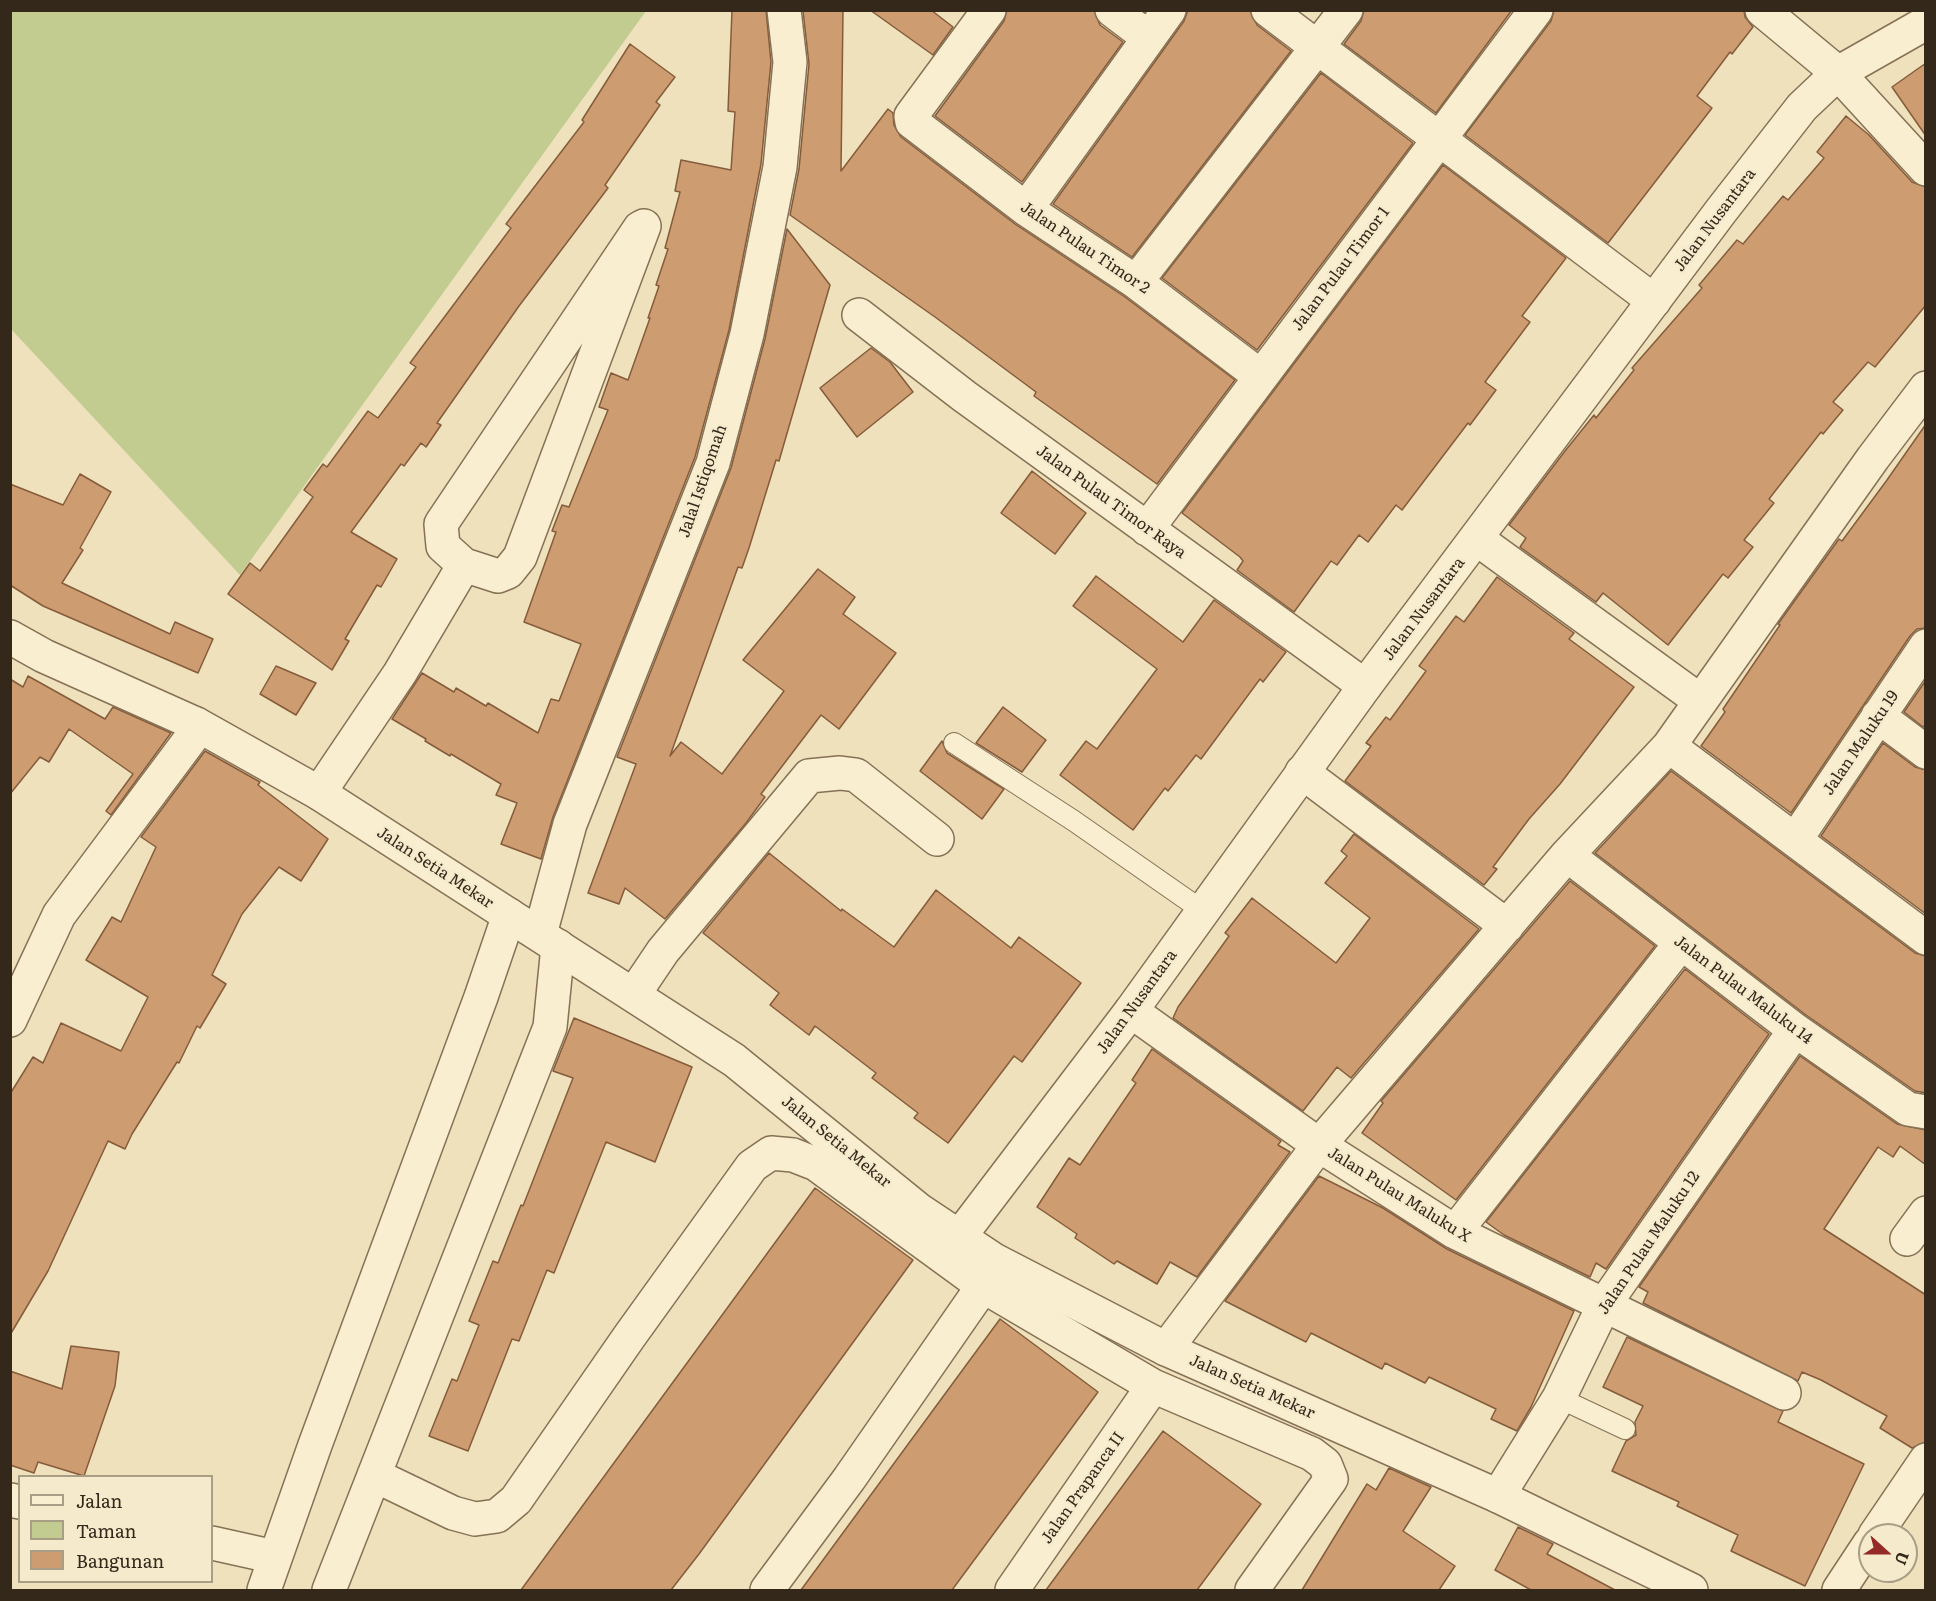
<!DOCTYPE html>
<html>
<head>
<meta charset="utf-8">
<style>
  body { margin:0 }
  #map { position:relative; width:1936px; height:1601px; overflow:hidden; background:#eee1bc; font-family:Literata,serif }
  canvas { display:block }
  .frame { position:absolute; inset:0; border:12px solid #34281b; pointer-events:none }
  .legend { position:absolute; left:18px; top:1475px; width:195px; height:108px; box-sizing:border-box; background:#f5ebcc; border:2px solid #a89d85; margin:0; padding:8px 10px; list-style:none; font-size:18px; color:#34281b }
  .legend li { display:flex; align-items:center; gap:12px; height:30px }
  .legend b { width:30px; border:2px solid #a89d85 }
  .north { position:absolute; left:1858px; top:1523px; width:60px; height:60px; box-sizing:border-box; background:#f5ebcc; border:2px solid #a89d85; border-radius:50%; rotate:111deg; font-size:16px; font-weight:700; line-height:24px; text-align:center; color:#34281b }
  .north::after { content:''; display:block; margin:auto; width:21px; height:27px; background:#952925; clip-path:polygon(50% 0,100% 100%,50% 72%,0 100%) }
</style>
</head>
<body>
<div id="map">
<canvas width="1936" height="1601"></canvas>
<div class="frame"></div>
<ul class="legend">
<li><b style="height:8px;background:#f9eecf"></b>Jalan</li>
<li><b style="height:16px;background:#c2cc91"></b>Taman</li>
<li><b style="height:16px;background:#cd9c71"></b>Bangunan</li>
</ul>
<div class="north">U</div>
</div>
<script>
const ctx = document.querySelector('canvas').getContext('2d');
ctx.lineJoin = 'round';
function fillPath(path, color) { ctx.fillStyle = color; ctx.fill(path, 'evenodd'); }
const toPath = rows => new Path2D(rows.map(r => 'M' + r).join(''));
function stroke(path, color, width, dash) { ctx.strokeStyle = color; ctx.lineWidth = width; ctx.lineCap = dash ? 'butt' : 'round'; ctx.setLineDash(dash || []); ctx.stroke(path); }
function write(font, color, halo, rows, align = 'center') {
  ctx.font = font + ' Literata,serif'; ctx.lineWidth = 4.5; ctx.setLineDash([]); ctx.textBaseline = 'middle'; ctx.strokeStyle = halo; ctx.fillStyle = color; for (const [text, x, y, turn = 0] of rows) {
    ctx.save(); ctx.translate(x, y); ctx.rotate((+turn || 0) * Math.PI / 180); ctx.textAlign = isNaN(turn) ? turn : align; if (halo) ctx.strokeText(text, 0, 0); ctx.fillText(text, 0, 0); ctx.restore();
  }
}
const green = toPath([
  [11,10,646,10,646,11,240,575,11,329]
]);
const building = toPath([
  [732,10,766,10,771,62,761,164,729,330,695,457,553,817,541,859,501,844,517,803,496,795,501,784,451,754,450,756,425,741,426,739,392,719,422,673,454,692,456,688,486,706,488,703,538,733,551,699,559,701,581,644,524,622,556,532,552,531,562,505,569,507,608,410,599,407,611,373,628,380,650,318,648,318,659,286,656,285,668,249,665,248,680,192,675,191,681,160,731,170,735,112,728,111,732,10],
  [870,10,931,10,953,27,933,55,870,10],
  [1007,10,1094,10,1100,25,1123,42,1022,182,935,116,1004,21,1007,10],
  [1188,10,1250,10,1257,25,1291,51,1132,257,1053,204,1184,21,1188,10],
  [1364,10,1512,10,1436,113,1344,44,1361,21,1364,10],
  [1554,10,1744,10,1745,17,1753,27,1732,54,1730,52,1697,96,1712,108,1608,243,1465,135,1551,21,1554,10],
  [803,11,843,11,841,171,888,109,893,113,894,125,901,137,1015,224,1125,297,1235,380,1157,484,1034,396,1036,392,935,317,790,215,799,169,809,64,803,11],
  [630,44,675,77,656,102,660,105,605,185,608,188,519,306,437,423,441,425,426,447,421,443,404,466,401,464,351,532,397,559,381,587,377,585,345,639,349,641,332,670,228,594,250,563,260,571,313,497,304,490,323,464,327,467,368,411,378,418,416,367,410,363,511,228,506,224,584,122,582,120,630,44],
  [1926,63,1926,136,1892,87,1926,63],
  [1321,73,1413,143,1257,350,1162,278,1321,73],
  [1846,116,1869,135,1912,182,1926,187,1926,305,1875,367,1868,362,1833,402,1843,410,1823,434,1821,432,1769,499,1774,503,1744,540,1753,547,1728,578,1723,574,1668,645,1603,593,1596,602,1520,547,1526,538,1509,525,1565,451,1594,415,1596,418,1634,370,1632,368,1702,288,1699,285,1737,240,1743,244,1783,196,1788,200,1824,158,1817,152,1846,116],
  [1443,165,1566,258,1522,316,1530,322,1485,382,1496,390,1470,425,1468,423,1402,510,1396,505,1368,542,1359,535,1337,565,1331,561,1294,612,1237,570,1243,561,1240,557,1182,513,1443,165],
  [787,229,830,285,779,461,776,460,749,548,742,568,738,567,670,756,681,742,722,774,784,691,743,660,818,569,855,597,843,614,896,653,839,729,821,715,761,794,765,797,746,823,665,919,625,888,619,904,588,893,636,764,617,757,731,468,765,339,787,229],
  [871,348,890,362,913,392,857,437,820,388,871,348],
  [1926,424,1926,628,1917,629,1910,636,1791,813,1701,746,1725,712,1723,709,1780,625,1778,624,1839,539,1842,541,1887,480,1926,424],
  [1032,471,1086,513,1055,554,1001,513,1032,471],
  [80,474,111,492,80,548,83,550,62,583,170,634,175,622,213,639,198,673,43,606,10,585,10,484,63,505,80,474],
  [1096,576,1183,642,1214,600,1286,652,1263,682,1260,679,1201,759,1196,755,1168,791,1165,788,1133,830,1060,775,1086,741,1097,749,1157,669,1073,606,1096,576],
  [1497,577,1574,633,1569,639,1634,687,1560,784,1529,819,1493,867,1497,869,1484,885,1345,781,1371,746,1366,743,1386,717,1390,720,1426,671,1419,666,1456,616,1464,622,1497,577],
  [276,666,316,683,296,715,260,694,276,666],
  [28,676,105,719,113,707,171,733,111,815,106,811,133,774,69,729,49,762,40,757,10,794,10,679,23,687,28,676],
  [1926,680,1926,724,1923,727,1904,712,1926,680],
  [1003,707,1046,740,1022,772,976,743,1003,707],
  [942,741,947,753,1004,789,982,819,920,771,942,741],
  [1883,743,1915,767,1926,770,1926,914,1821,836,1883,743],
  [205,751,260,782,258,785,328,839,301,881,279,867,242,914,212,975,226,984,200,1028,197,1026,179,1063,177,1062,132,1134,125,1149,108,1141,48,1271,10,1335,10,1094,33,1057,43,1063,61,1023,121,1051,148,997,86,960,112,917,121,922,156,847,141,837,205,751],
  [1671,771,1915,953,1926,956,1926,1093,1915,1091,1806,1015,1595,853,1671,771],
  [1354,834,1479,929,1351,1078,1337,1067,1303,1111,1173,1018,1178,1007,1229,936,1225,933,1252,898,1336,963,1370,918,1325,883,1347,856,1341,851,1354,834],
  [769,853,841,911,842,909,894,947,936,890,1011,948,1019,937,1081,983,1022,1062,1014,1056,948,1143,914,1118,918,1113,872,1078,876,1073,815,1026,809,1035,770,1005,779,993,703,933,769,853],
  [1570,881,1655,946,1456,1200,1362,1133,1383,1103,1381,1101,1570,881],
  [1685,969,1769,1034,1606,1269,1596,1263,1590,1277,1504,1235,1486,1222,1685,969],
  [574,1018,692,1067,655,1162,606,1142,554,1273,547,1270,519,1341,512,1339,468,1451,429,1436,452,1379,457,1381,479,1325,469,1321,493,1261,498,1263,521,1205,523,1206,573,1078,553,1071,574,1018],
  [1152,1049,1281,1141,1278,1145,1290,1152,1197,1277,1170,1262,1157,1284,1117,1261,1114,1264,1075,1238,1077,1234,1037,1207,1069,1158,1080,1165,1136,1083,1132,1080,1152,1049],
  [1800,1056,1897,1124,1926,1130,1926,1165,1900,1146,1893,1157,1878,1147,1824,1229,1926,1295,1926,1442,1912,1448,1880,1428,1887,1416,1821,1380,1802,1372,1798,1381,1643,1303,1648,1292,1639,1287,1800,1056],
  [1319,1176,1383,1208,1447,1249,1574,1311,1531,1407,1517,1431,1491,1419,1496,1409,1429,1377,1425,1383,1385,1363,1382,1369,1311,1333,1306,1342,1225,1301,1319,1176],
  [815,1188,913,1260,699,1554,671,1590,521,1590,815,1188],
  [1000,1319,1098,1392,1043,1467,952,1590,801,1590,1000,1319],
  [1627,1337,1783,1411,1778,1422,1864,1464,1805,1586,1731,1551,1738,1535,1677,1506,1679,1502,1612,1471,1626,1441,1636,1435,1635,1422,1643,1406,1603,1387,1627,1337],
  [71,1346,119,1352,115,1386,84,1476,38,1462,34,1473,10,1465,10,1371,62,1389,71,1346],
  [1163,1431,1261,1504,1197,1590,1046,1590,1163,1431],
  [1389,1468,1431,1487,1403,1531,1455,1566,1439,1590,1302,1590,1367,1484,1376,1490,1389,1468],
  [1518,1527,1553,1544,1547,1554,1615,1590,1531,1590,1495,1570,1518,1527]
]);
const service = toPath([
  [954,743,1074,821,1203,911],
  [1559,1398,1625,1429]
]);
const minor = toPath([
  [989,10,911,116,912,122,1026,209,1136,282,1260,376],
  [1112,10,1149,38],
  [1268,10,1654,301],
  [1762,10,1838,73,1926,169],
  [1026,209,1169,10],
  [644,226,520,557,508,572,498,576,464,565,443,546,441,524,640,228,644,226],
  [1136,282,1346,10],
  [859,315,964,396,1365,686],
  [1147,529,1536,10],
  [1477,539,1699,700],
  [1878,716,1926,752],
  [1669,746,1926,938],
  [1302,772,1507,926],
  [319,793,400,673,464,565],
  [1796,839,1926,646],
  [1567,855,1795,1030,1908,1109,1926,1112],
  [540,934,570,824,713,463,747,334,780,167,790,62,784,10],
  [634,994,663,951,809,776,840,773,856,775,937,839],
  [1131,1011,1319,1145,1455,1232,1784,1393],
  [10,1020,59,915,195,733,196,724],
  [1455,1232,1681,943],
  [1907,1239,1926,1213],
  [1166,1349,1319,1145,1567,855,1669,746,1873,458,1926,388],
  [374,1475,453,1513,475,1519,497,1516,516,1500,629,1337,752,1166,771,1153,793,1155,816,1164,983,1286,1153,1386,1312,1454,1325,1464,1331,1479,1252,1590],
  [1498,1496,1559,1398,1604,1305,1795,1030],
  [10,1500,20,1502],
  [1875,1535,1926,1460],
  [212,1543,275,1557],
  [264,1590,315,1445,481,997,509,915],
  [329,1590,550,1027,558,946],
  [767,1590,849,1479,983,1286],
  [1012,1590,1153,1386],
  [1839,1590,1870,1543]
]);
const tertiary = toPath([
  [10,637,44,656,196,724,319,793,734,1060,919,1210,994,1260,1166,1349,1498,1496,1691,1590],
  [960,1236,1131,1011,1365,686,1721,211,1802,107,1838,73,1926,23]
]);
const streetNames = [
  ["Jalan Nusantara",1715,220,-53],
  ["Jalan Pulau Timor 2",1085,248,34],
  ["Jalan Pulau Timor 1",1341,269,-53],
  ["Jalal Istiqomah",703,481,-71],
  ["Jalan Pulau Timor Raya",1111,502,36],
  ["Jalan Nusantara",1424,609,-53],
  ["Jalan Maluku 19",1861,743,-56],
  ["Jalan Setia Mekar",435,868,33],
  ["Jalan Pulau Maluku 14",1743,990,37],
  ["Jalan Nusantara",1137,1002,-54],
  ["Jalan Setia Mekar",836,1142,39],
  ["Jalan Pulau Maluku X",1399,1195,32],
  ["Jalan Pulau Maluku 12",1649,1243,-56],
  ["Jalan Setia Mekar",1252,1387,24],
  ["Jalan Prapanca II",1083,1488,-55]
];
fillPath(green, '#c2cc91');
fillPath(building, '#cd9c71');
stroke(building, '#855c3b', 1.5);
stroke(service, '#867156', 22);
stroke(minor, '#867156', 36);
stroke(tertiary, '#867156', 36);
stroke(service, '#f9eecf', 20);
stroke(minor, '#f9eecf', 33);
stroke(tertiary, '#f9eecf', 33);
write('16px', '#34281b', '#f5ebcc', streetNames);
</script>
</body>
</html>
